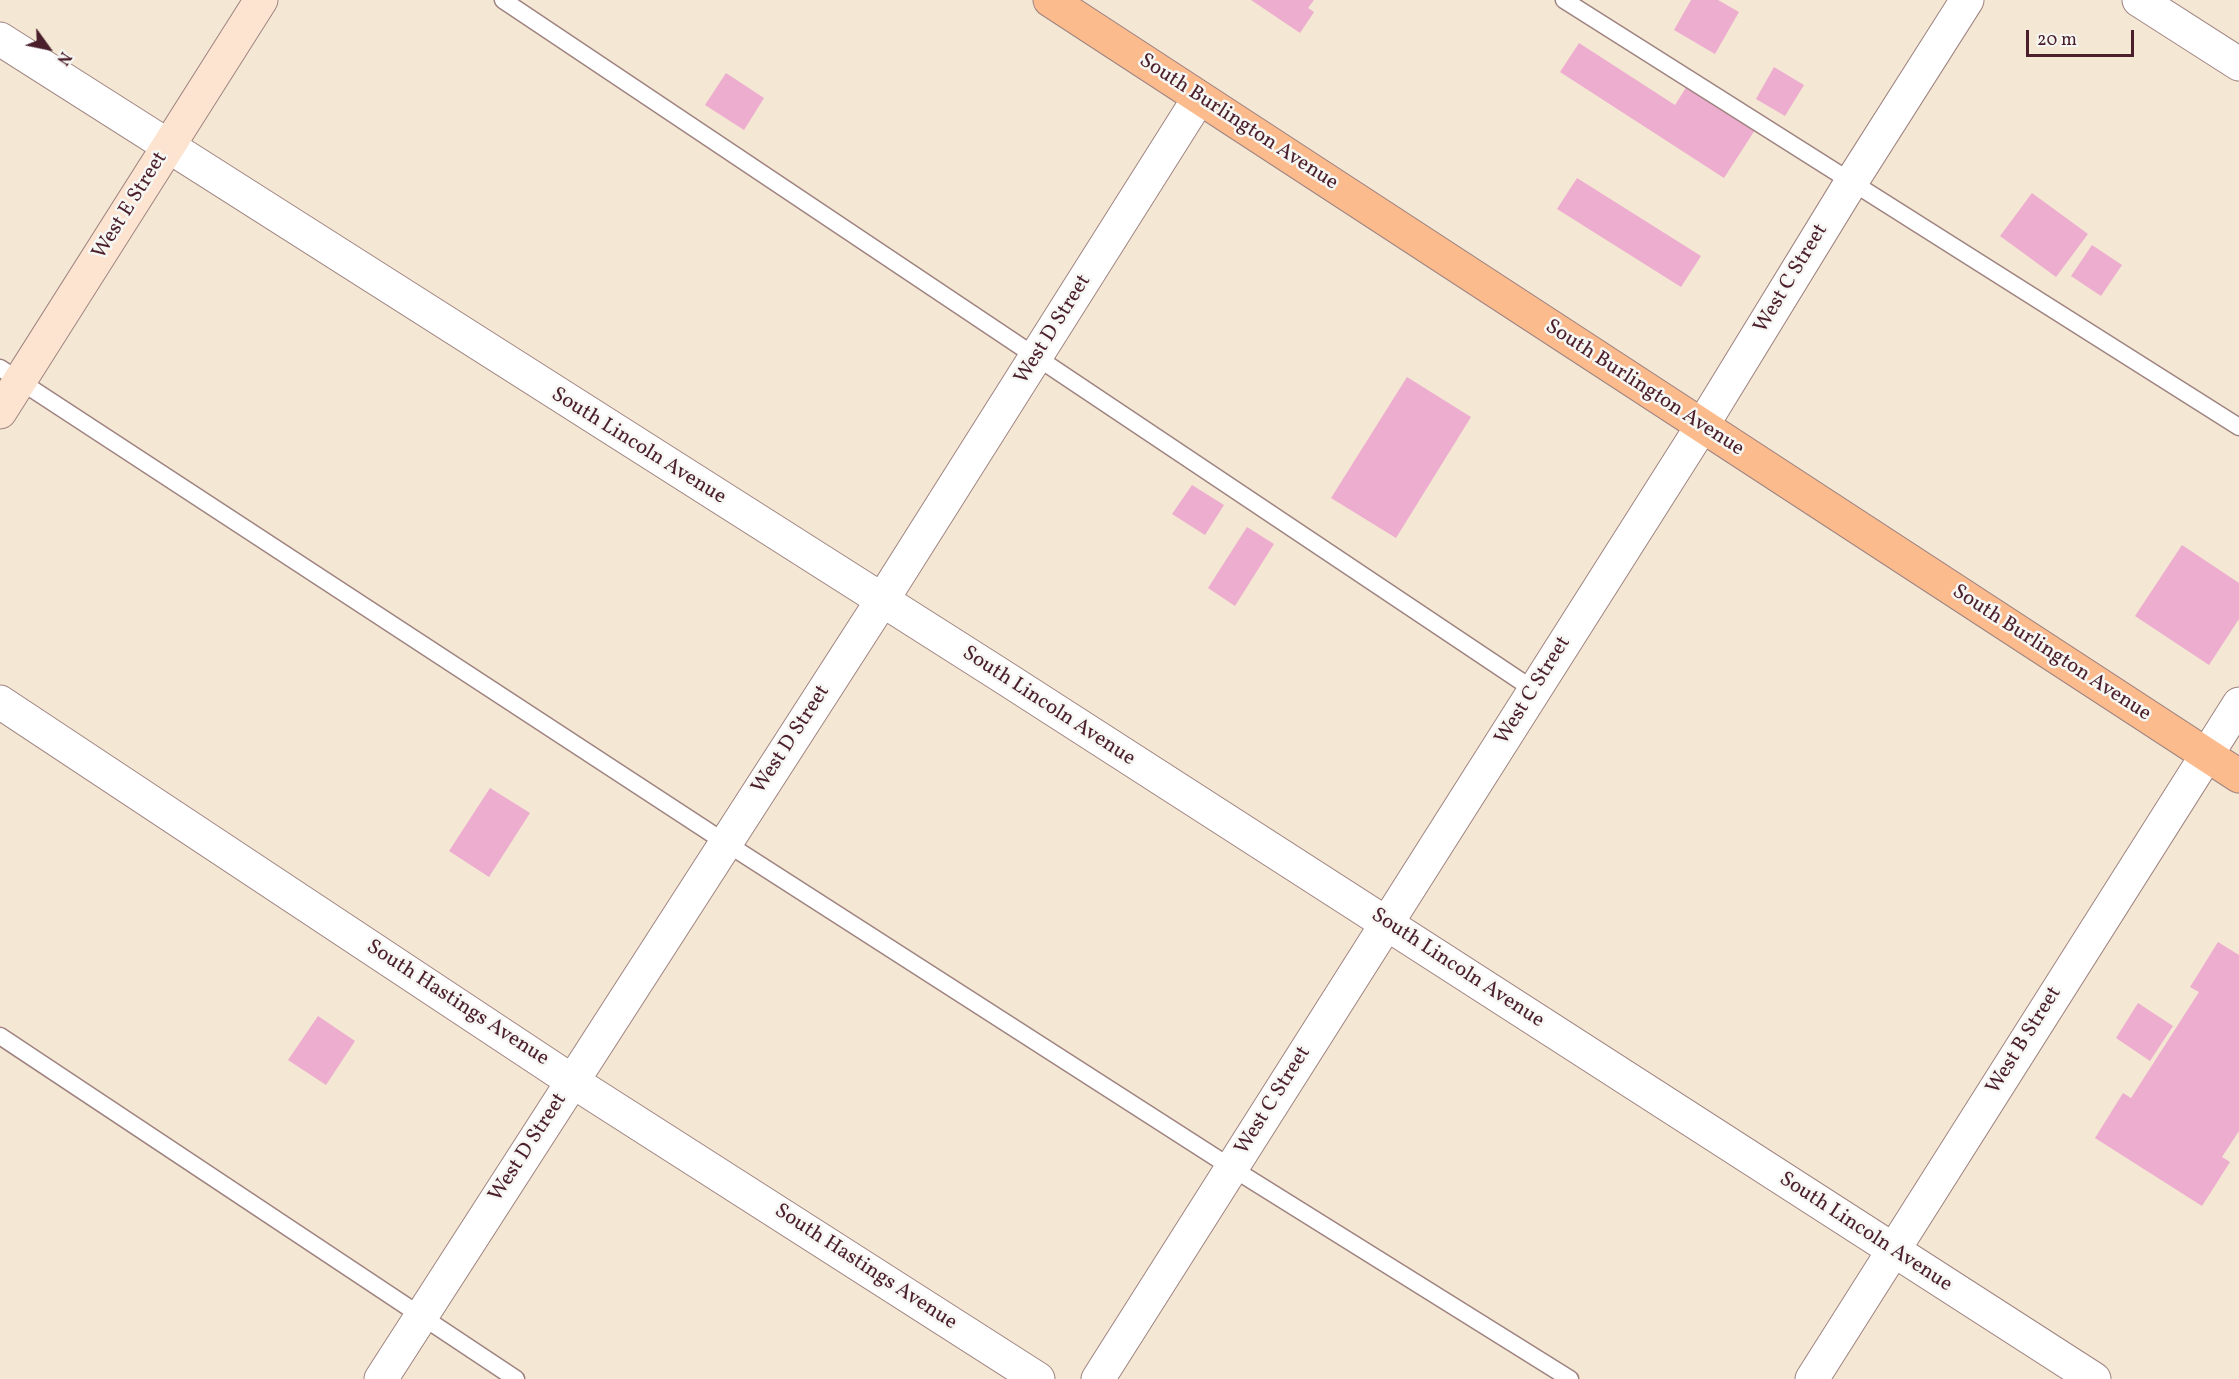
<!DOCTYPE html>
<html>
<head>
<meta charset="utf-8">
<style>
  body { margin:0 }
  #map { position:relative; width:2239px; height:1379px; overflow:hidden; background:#f4e7d4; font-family:Vollkorn,serif }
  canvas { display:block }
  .north { position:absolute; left:18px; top:18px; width:60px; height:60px; -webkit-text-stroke:4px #f6f6f2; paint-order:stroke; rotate:123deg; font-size:16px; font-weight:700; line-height:24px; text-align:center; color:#4a1f2b }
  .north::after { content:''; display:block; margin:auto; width:21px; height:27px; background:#4a1f2b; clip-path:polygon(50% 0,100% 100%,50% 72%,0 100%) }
  .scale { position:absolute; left:2026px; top:30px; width:108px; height:27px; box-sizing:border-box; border:3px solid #4a1f2b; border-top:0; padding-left:8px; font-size:18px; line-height:21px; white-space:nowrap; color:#4a1f2b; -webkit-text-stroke:4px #f6f6f2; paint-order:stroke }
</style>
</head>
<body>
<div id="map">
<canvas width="2239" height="1379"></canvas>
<div class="north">N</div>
<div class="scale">20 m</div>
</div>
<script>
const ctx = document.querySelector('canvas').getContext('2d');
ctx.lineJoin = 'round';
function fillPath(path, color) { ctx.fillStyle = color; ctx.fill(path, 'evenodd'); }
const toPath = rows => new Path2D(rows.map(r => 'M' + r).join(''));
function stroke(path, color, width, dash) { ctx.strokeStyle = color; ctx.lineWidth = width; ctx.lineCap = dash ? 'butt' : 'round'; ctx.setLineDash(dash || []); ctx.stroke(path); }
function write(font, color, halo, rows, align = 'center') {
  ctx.font = font + ' Vollkorn,serif'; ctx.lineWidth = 5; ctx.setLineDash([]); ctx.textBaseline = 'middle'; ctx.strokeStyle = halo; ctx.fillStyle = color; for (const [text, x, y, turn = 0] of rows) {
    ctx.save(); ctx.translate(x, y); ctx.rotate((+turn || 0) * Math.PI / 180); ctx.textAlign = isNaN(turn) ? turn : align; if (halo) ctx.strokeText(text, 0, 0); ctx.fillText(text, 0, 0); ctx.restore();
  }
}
const building = toPath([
  [1251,0,1314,0,1308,8,1314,12,1300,33],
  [1691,0,1718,0,1739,12,1715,54,1674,30],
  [1579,43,1675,105,1687,86,1755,130,1724,178,1560,72],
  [1774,67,1804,85,1785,116,1756,99],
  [726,73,764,98,744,130,705,105],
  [1577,178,1701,256,1681,287,1557,209],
  [2032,193,2088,234,2056,277,2000,236],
  [2092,245,2122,265,2101,296,2071,276],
  [1407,377,1471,417,1396,538,1331,498],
  [1192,485,1224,505,1205,535,1172,514],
  [1247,527,1274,544,1235,606,1208,588],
  [2182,545,2239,583,2239,619,2209,665,2135,616],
  [490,788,530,813,489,877,449,851],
  [2218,942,2239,955,2239,1131,2222,1157,2230,1162,2202,1206,2095,1138,2123,1093,2131,1098,2199,992,2190,987],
  [2138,1003,2173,1026,2150,1061,2116,1038],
  [318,1016,355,1041,326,1085,288,1060]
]);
const service = toPath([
  [503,0,1534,690],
  [1564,0,2239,427],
  [0,368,726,843,1232,1168,1570,1379],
  [0,1036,516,1379]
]);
const minor = toPath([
  [2139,0,2239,64],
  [0,39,1005,678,2094,1379],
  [0,702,572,1081,1038,1379],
  [381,1379,881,602,1199,98],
  [1098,1379,1702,426,1852,181,1967,0],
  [1812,1379,2239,704]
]);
const secondary = toPath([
  [0,412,261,0]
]);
const trunk = toPath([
  [1050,0,2239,776]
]);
const streetNames = [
  ["South Burlington Avenue",1238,123,33],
  ["West E Street",131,206,-58],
  ["West C Street",1792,279,-59],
  ["West D Street",1054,330,-58],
  ["South Burlington Avenue",1644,389,33],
  ["South Lincoln Avenue",638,447,32],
  ["South Burlington Avenue",2051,654,33],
  ["West C Street",1534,691,-58],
  ["South Lincoln Avenue",1048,707,33],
  ["West D Street",792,740,-57],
  ["South Lincoln Avenue",1457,969,33],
  ["South Hastings Avenue",457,1004,33],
  ["West B Street",2025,1041,-58],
  ["West C Street",1274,1101,-58],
  ["West D Street",529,1148,-57],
  ["South Lincoln Avenue",1865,1233,33],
  ["South Hastings Avenue",865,1268,33]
];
fillPath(building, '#edadcf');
stroke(service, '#9f8380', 19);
stroke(minor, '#9f8380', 35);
stroke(secondary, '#9f8380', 35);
stroke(trunk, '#9f8380', 35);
stroke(service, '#fff', 16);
stroke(minor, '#fff', 33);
stroke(secondary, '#fde4d1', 33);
stroke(trunk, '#fbbb8d', 33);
write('21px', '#4a1f2b', '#f6f6f2', streetNames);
</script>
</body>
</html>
